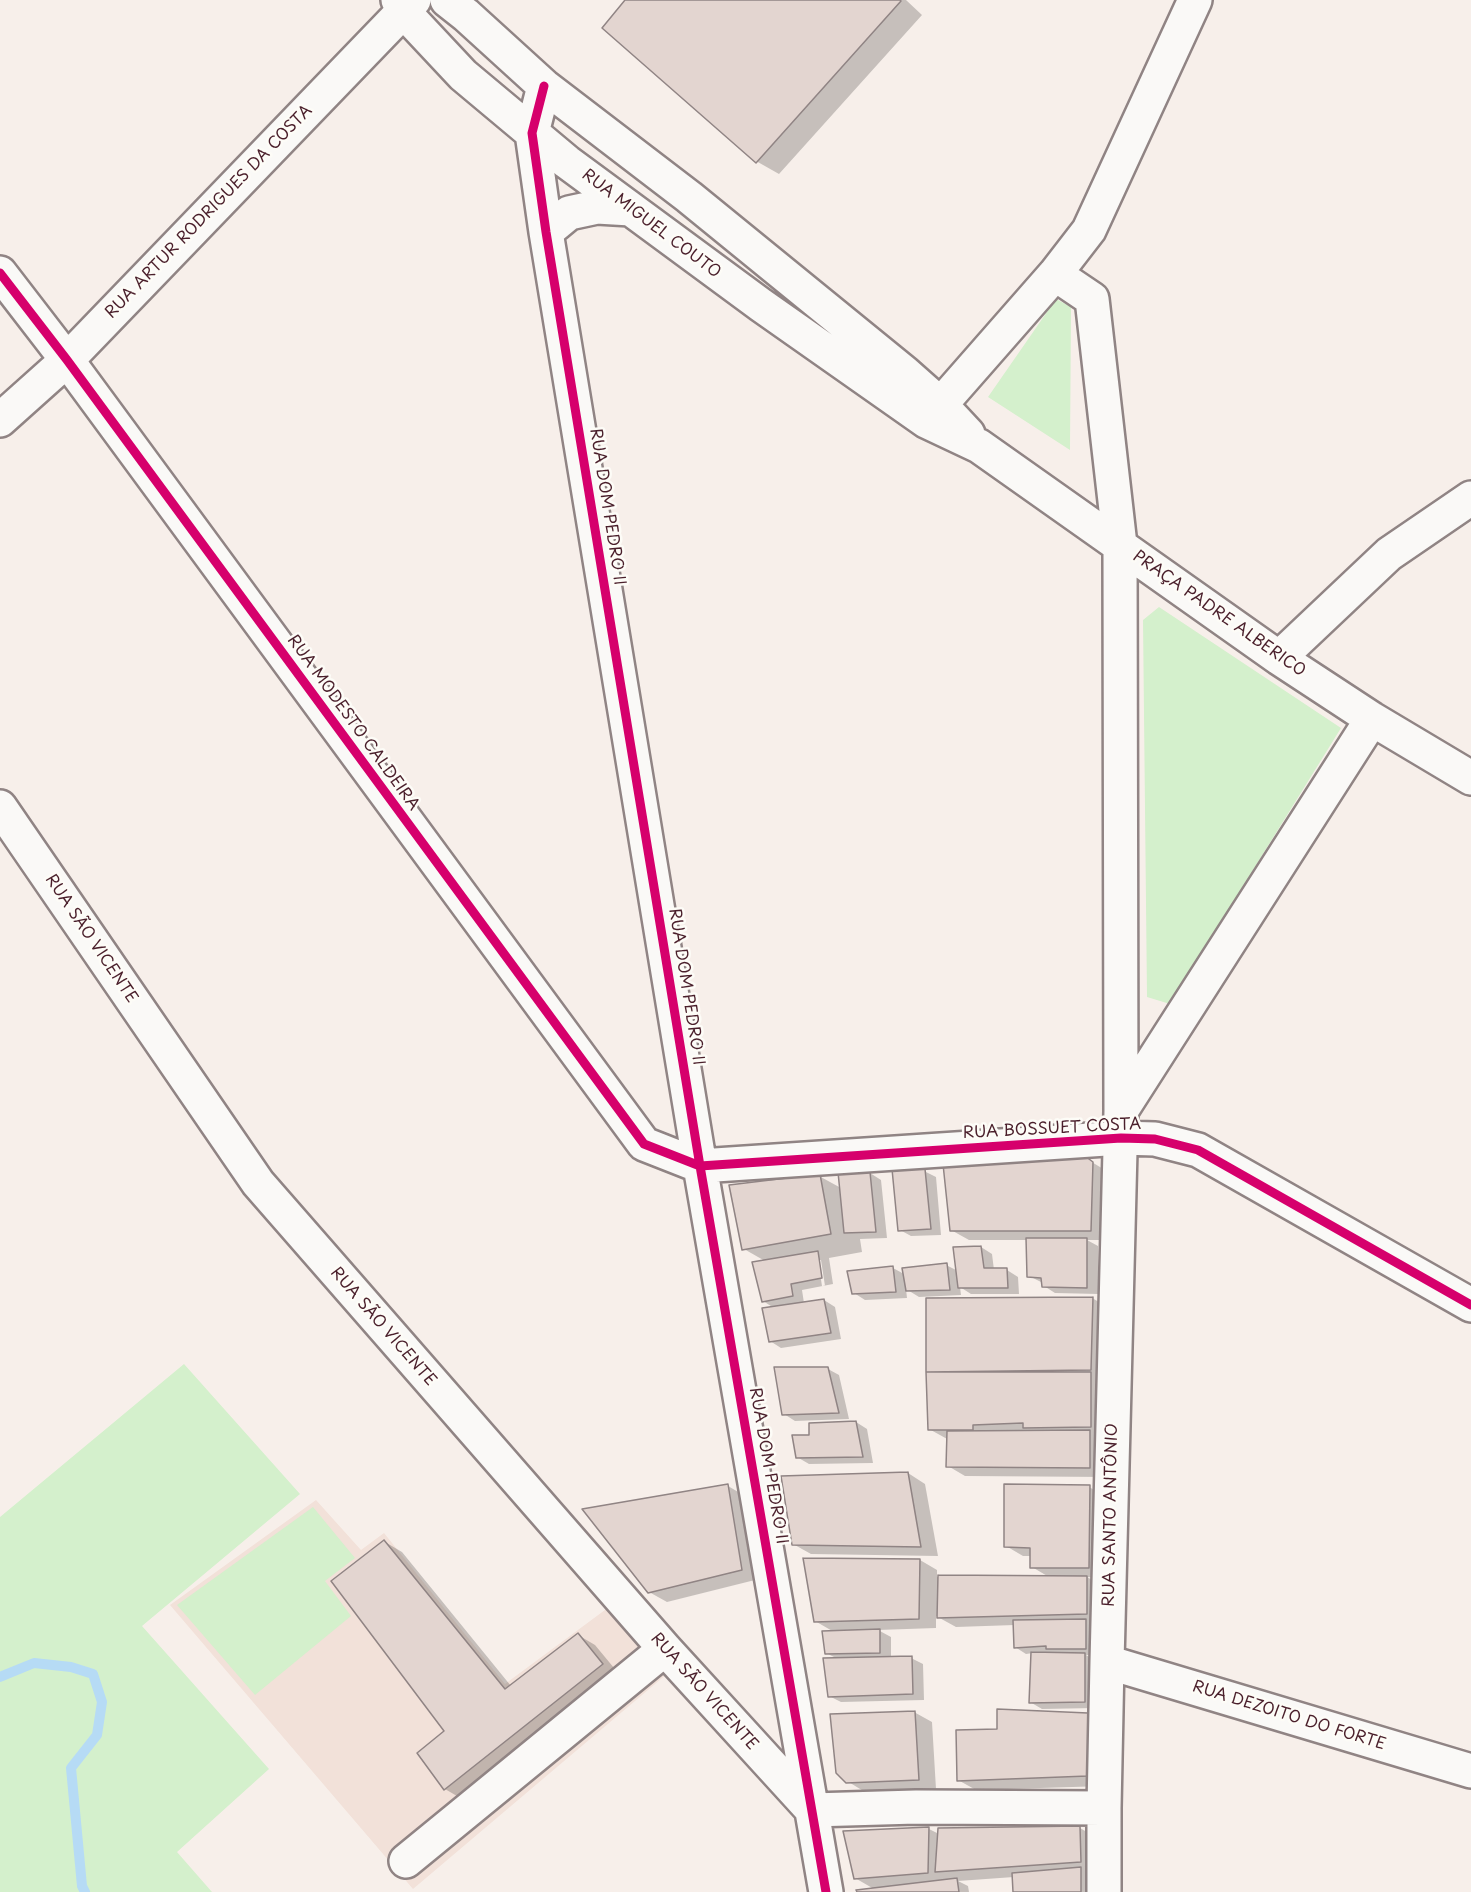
<!DOCTYPE html>
<html>
<head>
<meta charset="utf-8">
<style>
  body { margin:0 }
  canvas { display:block; background:#f7efea }
</style>
</head>
<body>
<canvas width="1471" height="1892"></canvas>
<script>
const ctx = document.querySelector('canvas').getContext('2d');
ctx.lineJoin = 'round';
function fillPath(path, color) { ctx.fillStyle = color; ctx.fill(path, 'evenodd'); }
const toPath = rows => new Path2D(rows.map(r => 'M' + r).join(''));
function stroke(path, color, width, dash) { ctx.strokeStyle = color; ctx.lineWidth = width; ctx.lineCap = dash ? 'butt' : 'round'; ctx.setLineDash(dash || []); ctx.stroke(path); }
function write(font, color, halo, rows, align = 'center') {
  ctx.font = font + ' "Playpen Sans",sans-serif'; ctx.lineWidth = 5; ctx.setLineDash([]); ctx.textBaseline = 'middle'; ctx.strokeStyle = halo; ctx.fillStyle = color; for (const [text, x, y, turn = 0] of rows) {
    ctx.save(); ctx.translate(x, y); ctx.rotate((+turn || 0) * Math.PI / 180); ctx.textAlign = isNaN(turn) ? turn : align; if (halo) ctx.strokeText(text, 0, 0); ctx.fillText(text, 0, 0); ctx.restore();
  }
}
const built = toPath([
  [316,1500,361,1550,384,1533,505,1684,609,1607,668,1673,413,1889,170,1605]
]);
const green = toPath([
  [1056,299,1071,307,1070,450,988,397],
  [1159,607,1341,728,1170,1004,1147,997,1143,620],
  [184,1364,300,1494,142,1626,269,1769,177,1852,212,1892,0,1892,0,1517],
  [313,1507,355,1558,325,1581,351,1616,255,1695,177,1605]
]);
const shadow = toPath([
  [627,0,906,0,922,15,779,174,756,161],
  [1080,1155,1110,1173,1108,1240,1087,1240,1098,1246,1098,1294,1055,1293,1044,1286,1043,1283,1029,1276,1027,1240,969,1240,951,1230],
  [924,1171,936,1177,941,1235,911,1236,900,1230],
  [870,1173,881,1180,887,1238,860,1239,862,1252,829,1258,833,1284,802,1290,804,1303,824,1300,835,1307,841,1339,781,1348,770,1341,774,1308,763,1301,765,1261,744,1249,819,1176,841,1188],
  [818,1260,821,1260,825,1286,822,1286],
  [981,1247,992,1254,994,1270,1007,1270,1018,1277,1019,1294,971,1294,960,1287,961,1295,919,1297,906,1289,907,1298,865,1300,854,1293,893,1268,904,1274,946,1265,958,1271],
  [1092,1298,1125,1317,1107,1477,965,1476,948,1466,949,1440,929,1429,927,1300],
  [828,1369,839,1375,849,1419,795,1421,784,1414],
  [856,1422,867,1429,873,1463,809,1464,797,1457],
  [908,1473,925,1484,938,1556,811,1554,793,1544],
  [728,1486,745,1496,759,1579,667,1602,649,1592],
  [1089,1487,1107,1497,1106,1578,1087,1577,1104,1587,1104,1623,1090,1623,1096,1627,1096,1655,1086,1655,1096,1661,1096,1708,1042,1709,1030,1702,1033,1653,1026,1654,1015,1647,1015,1625,956,1627,936,1616,936,1628,878,1630,891,1637,891,1658,911,1658,923,1664,924,1700,841,1702,829,1696,838,1659,826,1653,834,1632,815,1621,920,1560,937,1570,937,1577,1049,1577,1032,1567,1032,1556,1023,1556,1006,1546],
  [385,1542,402,1552,511,1686,578,1635,595,1645,619,1674,462,1799,445,1789,446,1732],
  [914,1712,932,1722,936,1789,865,1792,847,1781],
  [1087,1714,1104,1724,1105,1786,976,1790,958,1780,999,1731],
  [1080,1828,1097,1838,1098,1871,1086,1872,1092,1875,1092,1892,1015,1892,1014,1877,958,1881,968,1886,969,1892,858,1892,874,1889,855,1878,845,1833,929,1829,939,1834]
]);
const stream = toPath([
  [0,1677,34,1663,71,1667,93,1674,102,1702,97,1735,71,1768,82,1886,85,1892]
]);
const building = toPath([
  [625,0,900,0,901,1,756,163,602,28,625,0],
  [1081,1153,1093,1162,1091,1231,950,1231,943,1164,1081,1153],
  [892,1169,925,1169,931,1229,898,1231,892,1169],
  [838,1172,870,1172,876,1232,844,1233,838,1172],
  [820,1174,831,1234,742,1250,729,1185,820,1174],
  [1026,1238,1087,1238,1087,1288,1042,1287,1041,1278,1027,1277,1026,1238],
  [981,1246,984,1268,1007,1268,1008,1288,958,1288,953,1247,981,1246],
  [818,1251,822,1278,791,1284,793,1296,762,1302,752,1262,818,1251],
  [947,1263,950,1290,906,1291,902,1268,947,1263],
  [893,1266,896,1292,852,1294,847,1271,893,1266],
  [1093,1297,1091,1370,926,1372,926,1298,1093,1297],
  [824,1299,831,1333,769,1342,762,1308,824,1299],
  [774,1367,828,1367,839,1413,782,1415,774,1367],
  [926,1372,1091,1372,1091,1427,1023,1428,1023,1423,973,1425,973,1430,928,1430,926,1372],
  [856,1421,863,1457,796,1458,792,1435,809,1435,809,1423,856,1421],
  [1090,1430,1090,1468,946,1467,947,1431,1090,1430],
  [908,1472,921,1547,792,1545,781,1476,908,1472],
  [728,1484,742,1570,648,1593,582,1509,728,1484],
  [1004,1484,1090,1485,1089,1568,1030,1568,1030,1548,1004,1547,1004,1484],
  [384,1540,505,1689,578,1633,603,1664,444,1790,417,1753,444,1731,331,1581,384,1540],
  [803,1558,920,1559,919,1619,814,1622,803,1558],
  [938,1575,1087,1576,1087,1614,937,1618,938,1575],
  [1086,1619,1086,1649,1046,1649,1046,1646,1014,1648,1013,1620,1086,1619],
  [880,1629,880,1653,825,1654,822,1631,880,1629],
  [1031,1652,1085,1653,1085,1702,1029,1703,1031,1652],
  [912,1656,913,1694,828,1697,823,1658,912,1656],
  [997,1709,1088,1713,1088,1776,957,1781,956,1730,997,1729,997,1709],
  [915,1711,919,1780,846,1783,836,1773,830,1714,915,1711],
  [1080,1826,1081,1862,935,1872,938,1828,1080,1826],
  [929,1827,928,1873,854,1879,843,1831,929,1827],
  [1081,1867,1081,1892,1013,1892,1012,1873,1081,1867],
  [957,1878,959,1892,857,1892,856,1890,957,1878]
]);
const minor = toPath([
  [398,0,403,11,463,75,567,162,761,305,926,421,979,446,1279,658,1372,719,1471,778],
  [447,0,466,15,544,86,689,197,905,373,940,404,968,434],
  [544,86,532,133,546,232,700,1166,826,1892],
  [546,232,569,213,597,207,631,209],
  [0,273,67,360,644,1144,700,1166,1121,1138,1155,1139,1198,1150,1471,1305],
  [1055,274,1092,299,1120,545,1121,1111,1107,1662,1104,1808,1104,1892],
  [0,420,67,360,414,0],
  [927,420,1055,274,1089,230,1195,0],
  [1279,658,1389,554,1471,498],
  [0,807,258,1183,665,1649,812,1810,916,1807,1104,1808],
  [1121,1111,1372,719],
  [1107,1662,1471,1771],
  [406,1861,665,1649]
]);
const cycleway = toPath([
  [544,86,532,133,546,232,700,1166,826,1892],
  [0,273,67,360,644,1144,700,1166,1121,1138,1155,1139,1198,1150,1471,1305]
]);
const streetNames = [
  ["RUA ARTUR RODRIGUES DA COSTA",209,212,-46],
  ["RUA MIGUEL COUTO",651,224,37],
  ["RUA DOM PEDRO II",607,507,81],
  ["PRAÇA PADRE ALBERICO",1219,614,35],
  ["RUA MODESTO CALDEIRA",353,723,54],
  ["RUA SÃO VICENTE",91,939,56],
  ["RUA DOM PEDRO II",686,987,81],
  ["RUA BOSSUET COSTA",1052,1129,-3],
  ["RUA SÃO VICENTE",383,1327,49],
  ["RUA DOM PEDRO II",768,1466,80],
  ["RUA SANTO ANTÔNIO",1111,1515,-89],
  ["RUA SÃO VICENTE",704,1692,48],
  ["RUA DEZOITO DO FORTE",1289,1716,17]
];
fillPath(built, '#f2e1d9');
fillPath(green, '#d4f0cc');
fillPath(shadow, '#0003');
stroke(stream, '#b6dbf5', 10);
fillPath(building, '#e3d5d0');
stroke(building, '#908484', 1.5);
stroke(minor, '#908484', 38);
stroke(minor, '#faf9f7', 33);
stroke(cycleway, '#d6006c', 9);
write('16px', '#4a1f2b', '#fdfcf7', streetNames);
</script>
</body>
</html>
